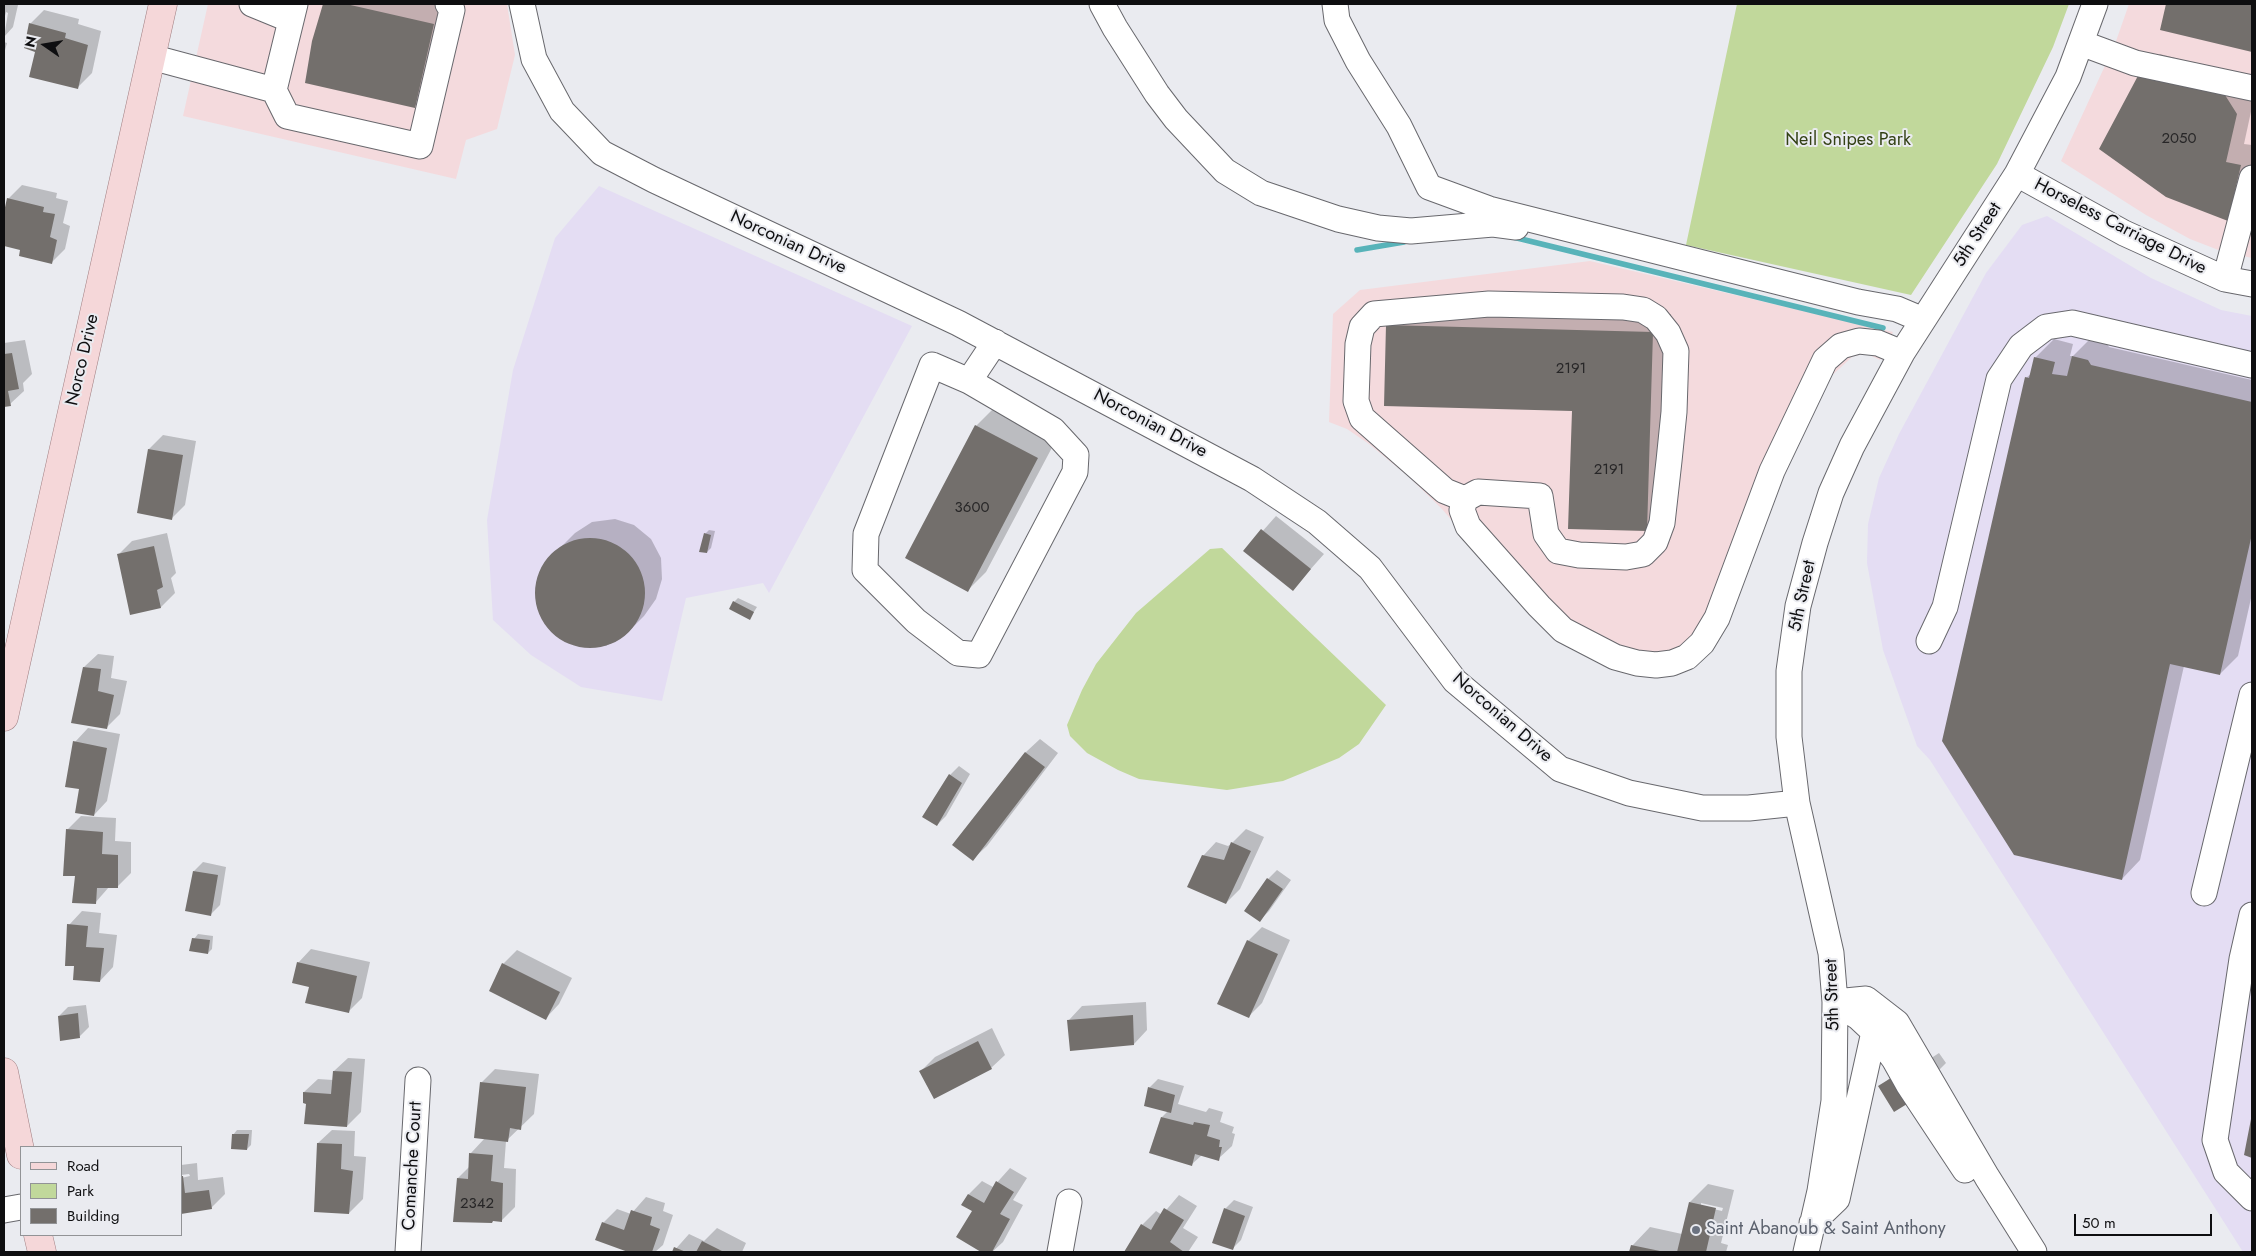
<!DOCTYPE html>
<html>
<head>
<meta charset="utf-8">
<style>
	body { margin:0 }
	#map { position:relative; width:2256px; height:1256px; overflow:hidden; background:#eaebf0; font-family:Jost,sans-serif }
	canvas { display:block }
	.frame { position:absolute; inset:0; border:5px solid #0e0e10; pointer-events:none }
	.legend { position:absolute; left:20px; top:1146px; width:162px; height:90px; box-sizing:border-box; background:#eaebf0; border:1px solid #929396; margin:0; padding:6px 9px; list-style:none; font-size:15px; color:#0e0e10 }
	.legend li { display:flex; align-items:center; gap:10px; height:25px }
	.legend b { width:25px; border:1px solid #929396 }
	.north { position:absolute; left:20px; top:20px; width:50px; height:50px; -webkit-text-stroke:4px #eaebf0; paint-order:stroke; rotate:283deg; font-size:14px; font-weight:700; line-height:20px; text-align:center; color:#0e0e10 }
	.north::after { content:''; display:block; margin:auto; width:18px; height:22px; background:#0e0e10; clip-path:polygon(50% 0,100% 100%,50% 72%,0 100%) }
	.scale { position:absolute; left:2074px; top:1214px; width:138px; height:22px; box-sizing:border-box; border:2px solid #0e0e10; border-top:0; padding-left:6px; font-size:15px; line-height:18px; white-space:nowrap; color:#0e0e10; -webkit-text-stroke:4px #eaebf0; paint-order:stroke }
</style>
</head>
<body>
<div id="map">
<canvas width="2256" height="1256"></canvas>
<div class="frame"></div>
<ul class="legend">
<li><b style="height:6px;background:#f5d7d9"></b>Road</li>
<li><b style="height:14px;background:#c1d89b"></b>Park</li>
<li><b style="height:14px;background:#736f6c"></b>Building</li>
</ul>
<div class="north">N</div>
<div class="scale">50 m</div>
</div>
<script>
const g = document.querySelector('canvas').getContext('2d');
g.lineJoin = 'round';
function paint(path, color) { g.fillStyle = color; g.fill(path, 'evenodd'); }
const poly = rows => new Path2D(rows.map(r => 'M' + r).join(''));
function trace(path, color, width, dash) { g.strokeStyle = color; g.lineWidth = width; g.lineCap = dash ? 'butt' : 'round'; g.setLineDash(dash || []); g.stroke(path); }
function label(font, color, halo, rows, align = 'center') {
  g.font = font + ' Jost,sans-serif'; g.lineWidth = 4; g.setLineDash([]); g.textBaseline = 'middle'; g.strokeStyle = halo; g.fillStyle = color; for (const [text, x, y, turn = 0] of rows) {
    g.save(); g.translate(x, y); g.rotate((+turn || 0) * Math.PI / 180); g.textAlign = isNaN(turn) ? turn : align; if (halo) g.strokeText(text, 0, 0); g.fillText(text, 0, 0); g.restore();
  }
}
const commercial = poly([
	[208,4,507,4,515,55,497,129,466,140,456,179,183,116],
	[2129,4,2252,4,2252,258,2221,251,2190,239,2146,215,2061,161,2115,44],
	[1590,261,1893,332,1880,360,1865,353,1852,357,1827,380,1754,544,1714,644,1626,671,1489,564,1442,509,1409,477,1369,444,1347,429,1329,422,1333,314,1360,290]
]);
const industrial = poly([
	[599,186,912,326,769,593,763,583,686,598,662,701,581,687,531,655,493,620,487,520,513,370,555,238],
	[2047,216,2151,278,2221,310,2252,316,2252,1252,2243,1252,1930,760,1917,746,1883,650,1867,563,1868,524,1879,478,1899,434,1986,273,2022,225]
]);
const green = poly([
	[1737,4,2069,4,2053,47,1997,164,1911,295,1686,245],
	[1222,548,1386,705,1359,744,1339,758,1283,781,1227,790,1139,779,1118,770,1087,753,1070,736,1067,725,1082,690,1096,664,1136,613,1210,549]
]);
const shadow = poly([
	[4,4,18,5,13,27,4,37,8,13,6,12,4,20],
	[324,4,441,4,433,88,414,107,313,41],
	[2167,4,2252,4,2252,51,2161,29],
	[44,10,79,19,78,24,101,31,92,73,78,87,37,51,30,24],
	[4,42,7,43,4,54],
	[2160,54,2243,76,2252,91,2252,107,2244,144,2252,145,2252,175,2228,220,2141,73],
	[22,185,57,193,56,198,68,201,63,223,70,226,65,249,51,263,22,249,4,245,4,218,8,199],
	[1406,307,1671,314,1665,511,1647,529,1573,410,1388,325],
	[2091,338,2106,342,2109,347,2252,380,2252,594,2238,656,2220,674,2184,666,2140,860,2122,879,2026,378,2032,373,2035,358,2054,339,2073,344,2070,356,2073,356],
	[25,340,32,374,23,383,24,391,10,404,4,406,4,343],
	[995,407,1056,440,986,572,968,590,907,558,976,426],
	[163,435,196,441,185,505,172,518,139,512,149,449],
	[1276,516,1324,554,1293,589,1245,551],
	[615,519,634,525,651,539,661,558,662,579,656,599,644,616,625,635,606,646,583,647,561,639,547,625,538,608,537,589,542,570,556,552,575,533,592,522],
	[709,530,715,531,711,548,707,552,705,534],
	[167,533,176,573,171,578,175,593,161,607,131,613,118,555,132,541],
	[738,598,757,607,750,618,734,602],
	[98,654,114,656,111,678,127,681,120,714,106,728,84,667],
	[88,728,120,734,107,801,94,815,81,788,75,742],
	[1040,739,1058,753,987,846,973,859,954,845,1026,752],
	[959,766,970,774,946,816,937,825,950,775],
	[81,816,116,818,115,841,131,842,131,873,117,887,109,887,95,903,76,875,67,830],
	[1246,829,1264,837,1240,889,1226,903,1203,856,1216,842,1228,846,1231,844],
	[203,862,226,867,220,905,211,914,194,871],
	[1277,870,1291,880,1269,911,1260,920,1268,879],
	[82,911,101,913,99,933,117,935,113,967,100,981,69,925],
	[1262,927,1290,940,1262,1003,1248,1017,1219,1003,1248,941],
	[198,934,213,936,212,949,208,953,194,939],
	[311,949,370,962,362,998,348,1012,310,986,298,963],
	[517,950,572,978,559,1004,546,1018,503,964],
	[1146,1002,1147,1030,1134,1044,1069,1020,1082,1006],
	[86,1005,89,1027,80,1036,59,1016,68,1007],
	[992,1028,1005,1055,991,1068,921,1071,935,1057],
	[1939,1053,1946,1063,1937,1072,1879,1087,1900,1070,1904,1076],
	[348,1058,365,1059,361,1112,347,1126,307,1103,304,1092,318,1079,333,1080,334,1071],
	[495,1069,539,1074,534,1114,506,1141,504,1168,516,1169,515,1207,502,1220,458,1178,470,1166,471,1153,485,1138,481,1083],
	[1158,1079,1184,1086,1178,1104,1206,1112,1209,1108,1223,1112,1220,1122,1234,1127,1232,1133,1235,1134,1232,1146,1218,1159,1202,1155,1192,1164,1162,1117,1168,1111,1149,1088],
	[237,1130,252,1130,251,1145,247,1149,233,1135],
	[332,1130,355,1131,354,1156,366,1157,363,1199,349,1213,318,1143],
	[197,1163,198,1180,223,1177,225,1194,211,1208,181,1213,181,1178,190,1176,189,1174,181,1175,181,1165],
	[1010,1168,1027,1178,1013,1200,1023,1205,1003,1242,992,1252,983,1252,958,1237,974,1211,969,1194,982,1181,993,1187],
	[1708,1184,1734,1190,1721,1243,1728,1245,1726,1252,1630,1252,1632,1246,1650,1227,1682,1234,1690,1202],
	[1701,1203,1723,1208,1722,1211,1701,1206],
	[1179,1195,1197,1206,1183,1228,1198,1237,1188,1252,1126,1252,1142,1225,1156,1211,1162,1215],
	[646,1197,665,1203,663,1211,673,1215,663,1245,655,1252,632,1252,597,1240,603,1223,617,1209,631,1214],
	[1234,1200,1253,1207,1241,1240,1232,1249,1225,1209],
	[717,1228,746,1243,742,1252,673,1252,689,1234,704,1241]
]);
const stream = poly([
	[1513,237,1883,328],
	[1357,250,1404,242]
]);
const building = poly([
	[323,4,346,4,434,24,415,108,305,83,312,41],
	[2166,4,2252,4,2252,52,2160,30],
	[29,23,66,33,65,38,88,45,78,89,29,77,35,52,24,48],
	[2140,72,2225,95,2237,114,2226,162,2241,165,2228,221,2166,197,2099,149],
	[7,198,44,207,43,212,55,214,50,237,57,240,52,264,19,256,20,250,4,246,4,212],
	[1386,325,1653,332,1647,531,1568,529,1572,411,1384,406],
	[12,353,19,389,8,391,11,406,4,407,4,354],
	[2072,356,2088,360,2091,365,2252,402,2252,534,2220,675,2170,664,2122,880,2014,855,1942,741,2025,377,2029,378,2034,357,2055,362,2052,374,2067,376],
	[975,425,1038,458,968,592,905,558],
	[148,449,183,455,172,520,137,513],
	[1261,529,1311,569,1293,591,1243,551],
	[704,533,711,535,707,553,699,552],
	'535 593a55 55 0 1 1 110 0a55 55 0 1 1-110 0Z',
	[154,546,163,587,157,590,161,608,130,615,117,554],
	[733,601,754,612,750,620,729,609],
	[83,667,101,669,98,691,114,695,107,729,71,723],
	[73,741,107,748,94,816,75,813,79,789,65,787],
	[1025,752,1045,767,973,861,952,845],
	[949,774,962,783,937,826,922,817],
	[66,829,103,832,102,854,118,855,118,888,97,888,96,904,72,903,75,876,63,876],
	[1231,842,1251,851,1226,904,1187,887,1202,855,1224,860],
	[193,871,218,875,211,916,185,911],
	[1267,878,1283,889,1260,922,1244,911],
	[67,924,88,926,86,947,104,948,100,982,73,980,74,966,65,966],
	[192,938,210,940,208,954,189,951],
	[1247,940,1278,954,1249,1018,1217,1004],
	[297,962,357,976,349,1013,305,1003,309,987,292,983],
	[502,963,560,992,546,1020,489,991],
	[78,1013,80,1038,60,1041,58,1016],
	[1133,1015,1134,1045,1070,1051,1067,1020],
	[978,1041,992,1069,934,1099,919,1071],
	[333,1071,352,1072,347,1127,304,1124,306,1104,303,1103,303,1092,331,1094],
	[1891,1078,1907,1104,1894,1112,1878,1086],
	[480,1082,526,1087,521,1130,510,1128,508,1142,474,1138],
	[1148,1087,1175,1095,1171,1113,1144,1106],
	[1161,1117,1193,1125,1194,1122,1210,1125,1207,1136,1220,1140,1219,1147,1222,1147,1219,1161,1195,1154,1192,1166,1149,1153],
	[2251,1119,2252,1119,2252,1158,2244,1155],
	[232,1134,249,1134,247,1150,231,1149],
	[317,1143,342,1144,341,1169,353,1171,349,1214,314,1212],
	[469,1153,493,1155,491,1181,503,1183,502,1222,493,1221,492,1223,453,1222,457,1178,468,1179],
	[181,1176,183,1176,185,1193,209,1190,212,1209,181,1214],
	[996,1181,1014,1192,1000,1214,1010,1219,992,1252,981,1252,956,1237,972,1211,961,1205,968,1194,984,1203],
	[1689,1202,1716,1208,1706,1252,1677,1252],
	[1164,1208,1184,1220,1170,1242,1184,1252,1124,1252,1141,1224,1151,1230],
	[1224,1208,1245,1216,1233,1250,1212,1243],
	[631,1210,652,1217,650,1225,660,1229,652,1252,628,1252,595,1240,602,1222,624,1230],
	[702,1241,724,1252,696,1252],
	[1631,1245,1660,1251,1660,1252,1629,1252],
	[674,1247,686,1252,672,1252]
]);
const minor = poly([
	[252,4,291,20],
	[295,4,274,90,287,116,420,146,452,10,448,4],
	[522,4,534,59,562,111,602,153,654,180,958,323,1252,479,1317,522,1370,568,1455,681,1560,769,1629,793,1702,808,1749,808,1797,803],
	[1102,4,1115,28,1157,94,1176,119,1225,171,1261,193,1338,219,1378,228,1411,231,1493,224,1516,227],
	[1335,4,1337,20,1358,61,1399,126,1429,187,1489,209,1858,302,1897,309,1923,320],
	[2081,43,2135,63,2252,88],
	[151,57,274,90],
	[2017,174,2124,233,2225,279,2252,284],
	[2225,279,2252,178],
	[1489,304,1623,307,1643,310,1656,318,1668,333,1676,351,1674,412,1669,461,1662,523,1655,542,1643,554,1626,557,1579,555,1558,551,1546,534,1540,496,1478,492,1465,499,1445,491,1362,418,1356,401,1358,344,1362,327,1374,314,1489,304],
	[969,381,1053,430,1076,455,1075,472,979,655,958,653,916,621,865,570,866,534,932,365,969,381,995,342],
	[1465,499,1462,510,1468,526,1539,606,1563,630,1615,657,1637,663,1656,665,1672,663,1687,657,1702,643,1717,618,1772,471,1825,360,1841,346,1859,341,1878,343,1902,353],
	[1929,641,1945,607,1999,379,2021,346,2046,327,2072,323,2252,365],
	[2204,893,2252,695],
	[2252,915,2242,959,2215,1140,2226,1172,2252,1198],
	[1835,1002,1866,999,1897,1023,1987,1177,2034,1252],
	[1835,1002,1858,1017,1874,1032,1894,1059,1908,1084,1965,1170],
	[4,1210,21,1207],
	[1812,1223,1837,1199,1874,1032],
	[408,1252,418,1080],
	[1060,1252,1069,1202],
	[1806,1252,1820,1191,1834,1101,1835,1002,1831,953,1797,803,1789,737,1789,671,1798,606,1815,543,1831,493,1852,446,1902,353,2017,174,2068,77,2095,4]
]);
const major = poly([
	[4,717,163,4],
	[4,1072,21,1155],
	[38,1235,42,1252]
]);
const markers = [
	[1696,1230,5,"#6b7280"]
];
const numberNames = [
	["2050",2179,139],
	["2191",1571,369],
	["2191",1609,470],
	["3600",972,508],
	["2342",477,1204]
];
const parkNames = [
	["Neil Snipes Park",1848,141]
];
const streetNames = [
	["Horseless Carriage Drive",2120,227,27],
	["5th Street",1978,235,-57],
	["Norconian Drive",788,243,25],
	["Norco Drive",83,360,-77],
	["Norconian Drive",1150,424,28],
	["5th Street",1803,596,-78],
	["Norconian Drive",1502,718,41],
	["5th Street",1833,995,-92],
	["Comanche Court",413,1166,-87]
];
const worshipNames = [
	["Saint Abanoub & Saint Anthony",1706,1230]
];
paint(commercial, '#f4dadd');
paint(industrial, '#e4ddf3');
paint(green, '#c1d89b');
paint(shadow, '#0003');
trace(stream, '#58b3b9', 5.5);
paint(building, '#736f6c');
trace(minor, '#68686d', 27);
trace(major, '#a07f82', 29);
trace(minor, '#fff', 25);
trace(major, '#f5d7d9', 28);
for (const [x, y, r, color] of markers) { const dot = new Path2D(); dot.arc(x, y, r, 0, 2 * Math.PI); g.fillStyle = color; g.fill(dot); trace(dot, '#eaebf0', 2); }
label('15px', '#272627', null, numberNames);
label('18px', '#334114', '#eaebf0', parkNames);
label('18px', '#0e0e10', '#eaebf0', streetNames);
label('18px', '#5b616d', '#eaebf0', worshipNames, 'left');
</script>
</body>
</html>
